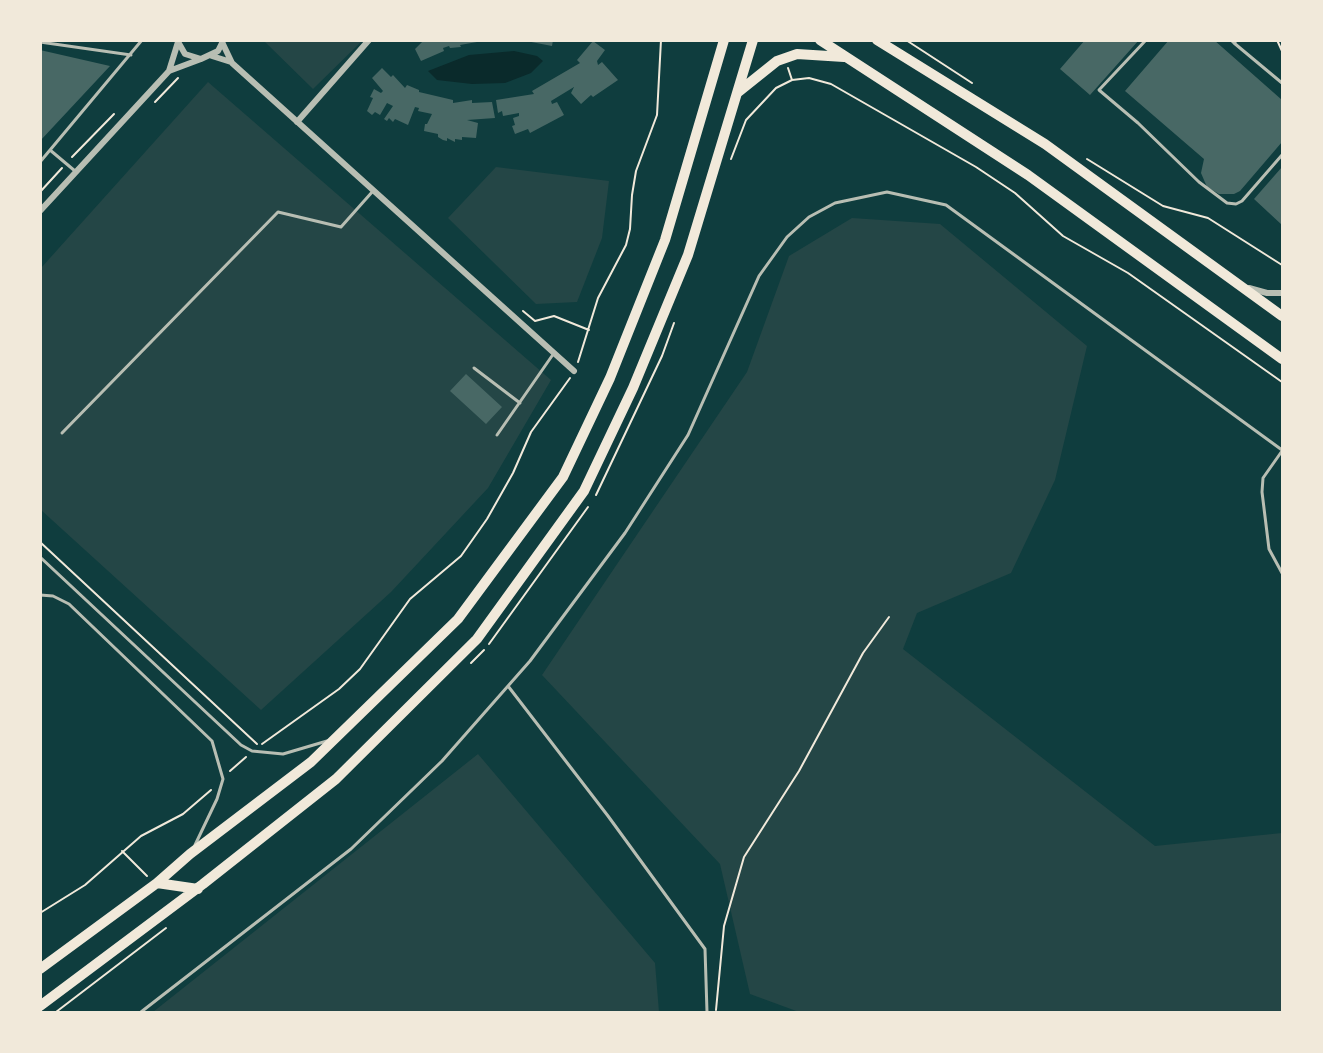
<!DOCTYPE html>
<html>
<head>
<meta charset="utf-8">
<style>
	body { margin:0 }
	#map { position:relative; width:1323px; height:1053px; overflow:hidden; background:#0f3d3e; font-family:Manrope,sans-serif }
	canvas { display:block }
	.frame { position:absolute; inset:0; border:42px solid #f1e9da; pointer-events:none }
</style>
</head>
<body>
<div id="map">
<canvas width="1323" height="1053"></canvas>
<div class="frame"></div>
</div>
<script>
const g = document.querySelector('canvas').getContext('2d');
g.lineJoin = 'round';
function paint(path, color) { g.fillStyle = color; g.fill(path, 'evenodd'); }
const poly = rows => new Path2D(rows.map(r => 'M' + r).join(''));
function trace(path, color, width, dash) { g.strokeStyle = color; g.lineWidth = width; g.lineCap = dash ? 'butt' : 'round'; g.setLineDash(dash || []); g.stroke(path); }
const green = poly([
	[264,41,362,41,313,89],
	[208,82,551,380,488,488,391,592,261,710,41,510,41,268],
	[496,167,609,181,602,238,577,302,536,304,448,218],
	[852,218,940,224,1087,346,1055,480,1011,573,917,613,903,649,1155,846,1282,833,1282,1012,799,1012,750,994,720,864,542,675,747,372,789,256],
	[478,754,655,963,659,1012,153,1012]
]);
const water = poly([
	[514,51,537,56,543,61,531,73,505,83,472,84,437,80,428,71,469,55]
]);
const building = poly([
	[424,40,477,40,477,42,460,45,461,47,450,48,449,46,443,48,444,51,421,61,415,49],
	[521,40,553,40,552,46],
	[1085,40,1139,40,1090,95,1060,69],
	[1169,40,1214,40,1282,100,1282,142,1240,191,1234,194,1219,194,1207,187,1201,173,1204,159,1125,91],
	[593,41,605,50,597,61,598,65,602,62,618,80,593,97,591,95,581,104,571,93,574,87,551,101,552,104,557,102,564,115,530,133,528,129,515,134,512,126,515,125,513,118,519,116,519,113,503,116,502,111,498,113,496,100,534,94,532,91,580,63,577,60],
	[40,50,110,66,40,141],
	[382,68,391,77,393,75,405,88,407,85,419,90,419,92,453,100,453,103,472,100,472,103,492,102,495,118,467,120,478,123,476,138,462,137,462,140,455,139,455,142,447,138,447,141,443,140,438,137,438,134,424,131,425,124,427,124,432,114,418,111,419,108,415,107,408,125,395,119,393,122,389,118,387,121,384,119,393,106,387,103,380,115,375,112,372,115,367,111,373,98,370,97,374,89,381,93,383,91,372,78],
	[1282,167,1282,225,1254,199],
	[466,374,502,407,486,424,450,391]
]);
const path = poly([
	[906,40,972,83],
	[1277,40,1282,51],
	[788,68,792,80,809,78,831,84,976,167,1015,193,1063,236,1128,273,1282,382],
	[155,102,178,78],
	[72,157,114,114],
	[731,159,746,120,776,88,792,80],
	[1087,159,1163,206,1208,218,1282,265],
	[40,192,62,168],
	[523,311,535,321,554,316,589,330],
	[578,362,598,298,626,245,630,229,632,195,636,171,657,115,661,40],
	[596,495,662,356,674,323],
	[40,542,257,744],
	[489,644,588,507],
	[471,663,484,650],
	[262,744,339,689,360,669,410,599,461,556,487,519,513,473,531,432,570,378],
	[230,771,246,757],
	[122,851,147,876],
	[40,913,85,885,141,836,183,814,211,790],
	[716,1010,724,926,744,857,799,771,863,653,889,617],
	[56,1012,166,928]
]);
const service = poly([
	[1146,40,1099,90,1138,123,1199,182,1227,203,1236,204,1242,201,1282,155],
	[1231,40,1234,43,1237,40],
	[40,42,131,55],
	[1234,43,1282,83],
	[50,150,75,171],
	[40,162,142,40],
	[474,368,520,403],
	[62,433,278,212,341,227,373,191],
	[497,435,554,353],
	[1282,451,1263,478,1262,492,1269,549,1282,573],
	[40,557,241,745,252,751,283,754,327,741],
	[40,595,53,596,69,604,212,741,223,779,217,799,195,845],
	[508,686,608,816,705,949,707,1012],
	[141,1012,351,849,442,761,530,661,625,533,688,435,759,276,787,237,809,217,835,203,887,192,946,205,1282,450]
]);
const minor = poly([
	[177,40,185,54,201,59,218,51,223,41],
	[222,42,232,63,574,371],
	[212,56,231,62],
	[169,71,178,42],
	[297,122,369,40],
	[40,211,169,71,201,59],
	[1249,288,1267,293,1282,293]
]);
const primary = poly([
	[820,40,1028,175,1282,359],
	[877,40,1045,144,1282,316],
	[737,93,777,61,797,54,844,57],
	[157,883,198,889],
	[40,969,157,883,190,854,311,762,458,619,563,477,610,378,665,240,724,40],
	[40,1006,203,884,336,779,477,639,584,491,633,388,688,255,753,40]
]);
paint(green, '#244646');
paint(water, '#0a2a2b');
paint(building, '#486865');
trace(path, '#f1e9da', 2);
trace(service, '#b8beb3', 3);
trace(minor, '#b8beb3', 6);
trace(primary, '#f1e9da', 10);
</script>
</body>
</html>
